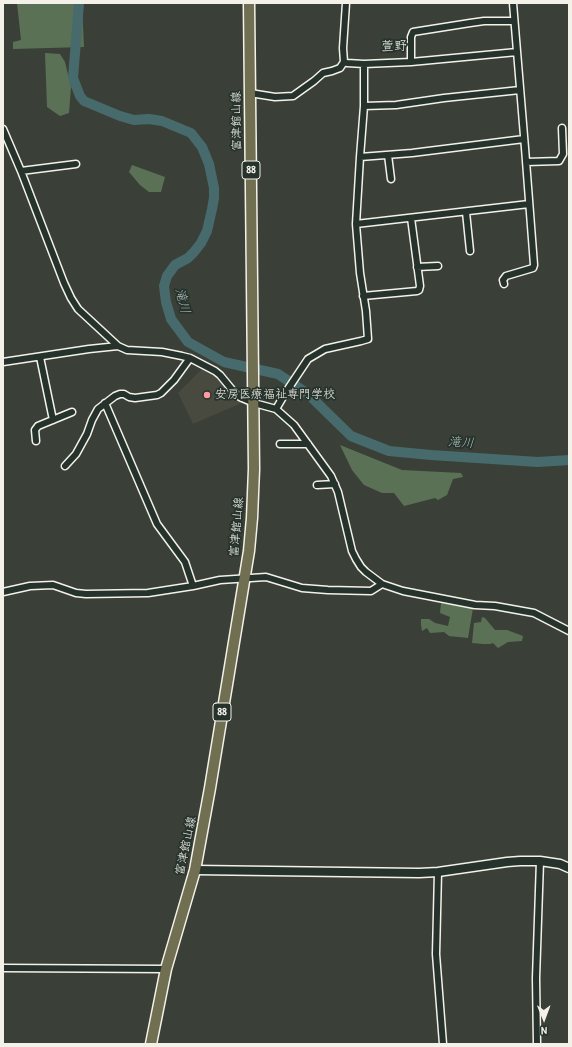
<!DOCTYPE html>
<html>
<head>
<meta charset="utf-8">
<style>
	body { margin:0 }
	#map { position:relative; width:572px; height:1047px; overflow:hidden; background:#3a4038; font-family:"Patrick Hand",sans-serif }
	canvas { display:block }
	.frame { position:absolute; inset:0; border:4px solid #f4f1e8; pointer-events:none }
	.north { position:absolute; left:524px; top:999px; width:40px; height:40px; -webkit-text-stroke:3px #26332d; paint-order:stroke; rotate:179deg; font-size:11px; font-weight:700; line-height:16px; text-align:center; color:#f4f1e8 }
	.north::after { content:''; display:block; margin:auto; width:14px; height:18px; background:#f4f1e8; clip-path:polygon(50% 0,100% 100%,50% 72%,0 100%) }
</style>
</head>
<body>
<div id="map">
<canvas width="572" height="1047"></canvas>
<div class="frame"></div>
<div class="north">N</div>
</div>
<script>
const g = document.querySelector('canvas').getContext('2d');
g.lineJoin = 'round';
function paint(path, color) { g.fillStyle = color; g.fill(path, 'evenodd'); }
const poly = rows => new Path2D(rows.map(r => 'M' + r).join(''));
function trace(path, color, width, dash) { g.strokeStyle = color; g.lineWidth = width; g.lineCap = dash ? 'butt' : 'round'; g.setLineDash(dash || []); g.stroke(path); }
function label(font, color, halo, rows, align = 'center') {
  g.font = font + ' "Patrick Hand","Klee One",sans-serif'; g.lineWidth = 3.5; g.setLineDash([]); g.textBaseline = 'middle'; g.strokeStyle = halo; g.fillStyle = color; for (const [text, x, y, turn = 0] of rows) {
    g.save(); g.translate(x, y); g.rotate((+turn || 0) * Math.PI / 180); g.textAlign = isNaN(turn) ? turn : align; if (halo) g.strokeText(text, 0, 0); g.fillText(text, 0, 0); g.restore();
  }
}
const built = poly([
	[204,367,218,377,237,398,244,402,193,424,178,393]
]);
const green = poly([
	[17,3,82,3,84,47,13,49,13,42,21,40],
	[45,53,60,54,65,62,71,87,69,113,60,116,47,107],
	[132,165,165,177,161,192,149,192,140,185,129,172],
	[340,445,402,470,461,473,463,477,453,479,447,495,438,500,435,498,404,506,394,493,382,493,364,485,352,470],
	[441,603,473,608,468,638,449,636,444,632,430,633,427,628,422,631,421,625,421,619,429,619,435,623,448,626,450,617,440,613],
	[482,617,485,618,495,630,507,630,523,636,522,641,508,642,498,648,493,643,490,644,483,644,472,643,474,623,481,622]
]);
const river = poly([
	[79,3,73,78,80,96,84,101,120,116,134,120,149,119,162,121,191,133,202,147,209,164,214,188,214,198,212,209,207,231,201,243,194,252,188,258,175,265,167,276,164,286,166,302,171,319,188,342,224,362,278,374,308,394,351,436,389,451,431,455,538,462,569,460]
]);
const minor = poly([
	[346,3,343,48,344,62,347,63,364,64,411,62,517,52],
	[411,62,411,37,413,32,470,23,484,21,514,21],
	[250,93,275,97,293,96,314,81,323,73,332,71,340,68,344,62],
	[364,106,396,105,444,98,520,90],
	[3,129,21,171,64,283,71,298,78,309,118,346,127,350,162,352,182,356,190,358,215,371,220,375,234,392,240,397,254,403,276,409,294,425,331,476,338,492,352,551,356,559,361,567,366,572,382,584,403,591,475,605,495,606,534,613,569,631],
	[388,155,391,179],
	[360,157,412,153,524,139],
	[526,162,559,161,563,154,562,128],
	[21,171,76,164],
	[466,212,470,251],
	[356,224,529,204],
	[417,267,438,266],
	[504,284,503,280,506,276,533,268,534,265,525,148,513,3],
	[363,296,417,291,419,290,420,286,411,218],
	[40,357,53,420],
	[3,362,89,349,118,346],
	[105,403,157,524,185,562,193,586],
	[276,409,286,392,308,359,325,349,361,341,368,339,366,311,360,273,356,224,360,157,364,106,364,64],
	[36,441,35,430,38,426,72,412],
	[280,444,308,444],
	[65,466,76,454,87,434,92,420,98,409,115,396,120,394,124,394,129,397,135,398,157,395,161,393,174,380,190,358],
	[317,485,335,484],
	[3,592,30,586,53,585,76,593,86,594,148,593,193,586,220,580,266,577,302,588,328,590,371,591,382,584],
	[438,872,436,954,443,1044],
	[3,968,166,969],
	[537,1044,536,978,540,861]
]);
const tertiary = poly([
	[195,870,419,873,438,872,507,862,520,861,540,861,560,864,569,868]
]);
const primary = poly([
	[151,1044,166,969,195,870,210,788,249,551,252,518,254,469,249,3]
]);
const markers = [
	[207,395,4,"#ff9aa2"]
];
const shields = [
	[251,170,18],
	[222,712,18]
];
const shieldNames = [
	["88",251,170],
	["88",222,712]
];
const streetNames = [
	["富津館山線",237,121,-91],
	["富津館山線",237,527,-85],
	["富津館山線",186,846,-78]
];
const poiNames = [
	["安房医療福祉専門学校",215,395]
];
const neighbourhoodNames = [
	["萱野",394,47]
];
const waterNames = [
	["滝川",182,301,76],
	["滝川",461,443,4]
];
paint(built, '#48493f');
paint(green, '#5b7155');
trace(river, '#476b6c', 10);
trace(minor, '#f4f1e8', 9);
trace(tertiary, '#f4f1e8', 11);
trace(primary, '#f4f1e8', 13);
trace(minor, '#26332d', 6);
trace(tertiary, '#26332d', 8);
trace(primary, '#706f52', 10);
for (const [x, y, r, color] of markers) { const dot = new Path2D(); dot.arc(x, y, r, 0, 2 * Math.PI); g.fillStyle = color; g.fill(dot); trace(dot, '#26332d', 1.5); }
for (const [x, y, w] of shields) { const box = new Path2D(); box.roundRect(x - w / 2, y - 9, w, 18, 3); g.fillStyle = '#26332d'; g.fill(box); trace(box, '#f4f1e8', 1); }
label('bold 11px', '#f4f1e8', null, shieldNames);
label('12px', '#f4f1e8', '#26332d', streetNames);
label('12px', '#f4f1e8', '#26332d', poiNames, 'left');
label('13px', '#f4f1e8', '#26332d', neighbourhoodNames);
label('italic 13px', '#afbbb6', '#26332d', waterNames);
</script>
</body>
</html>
